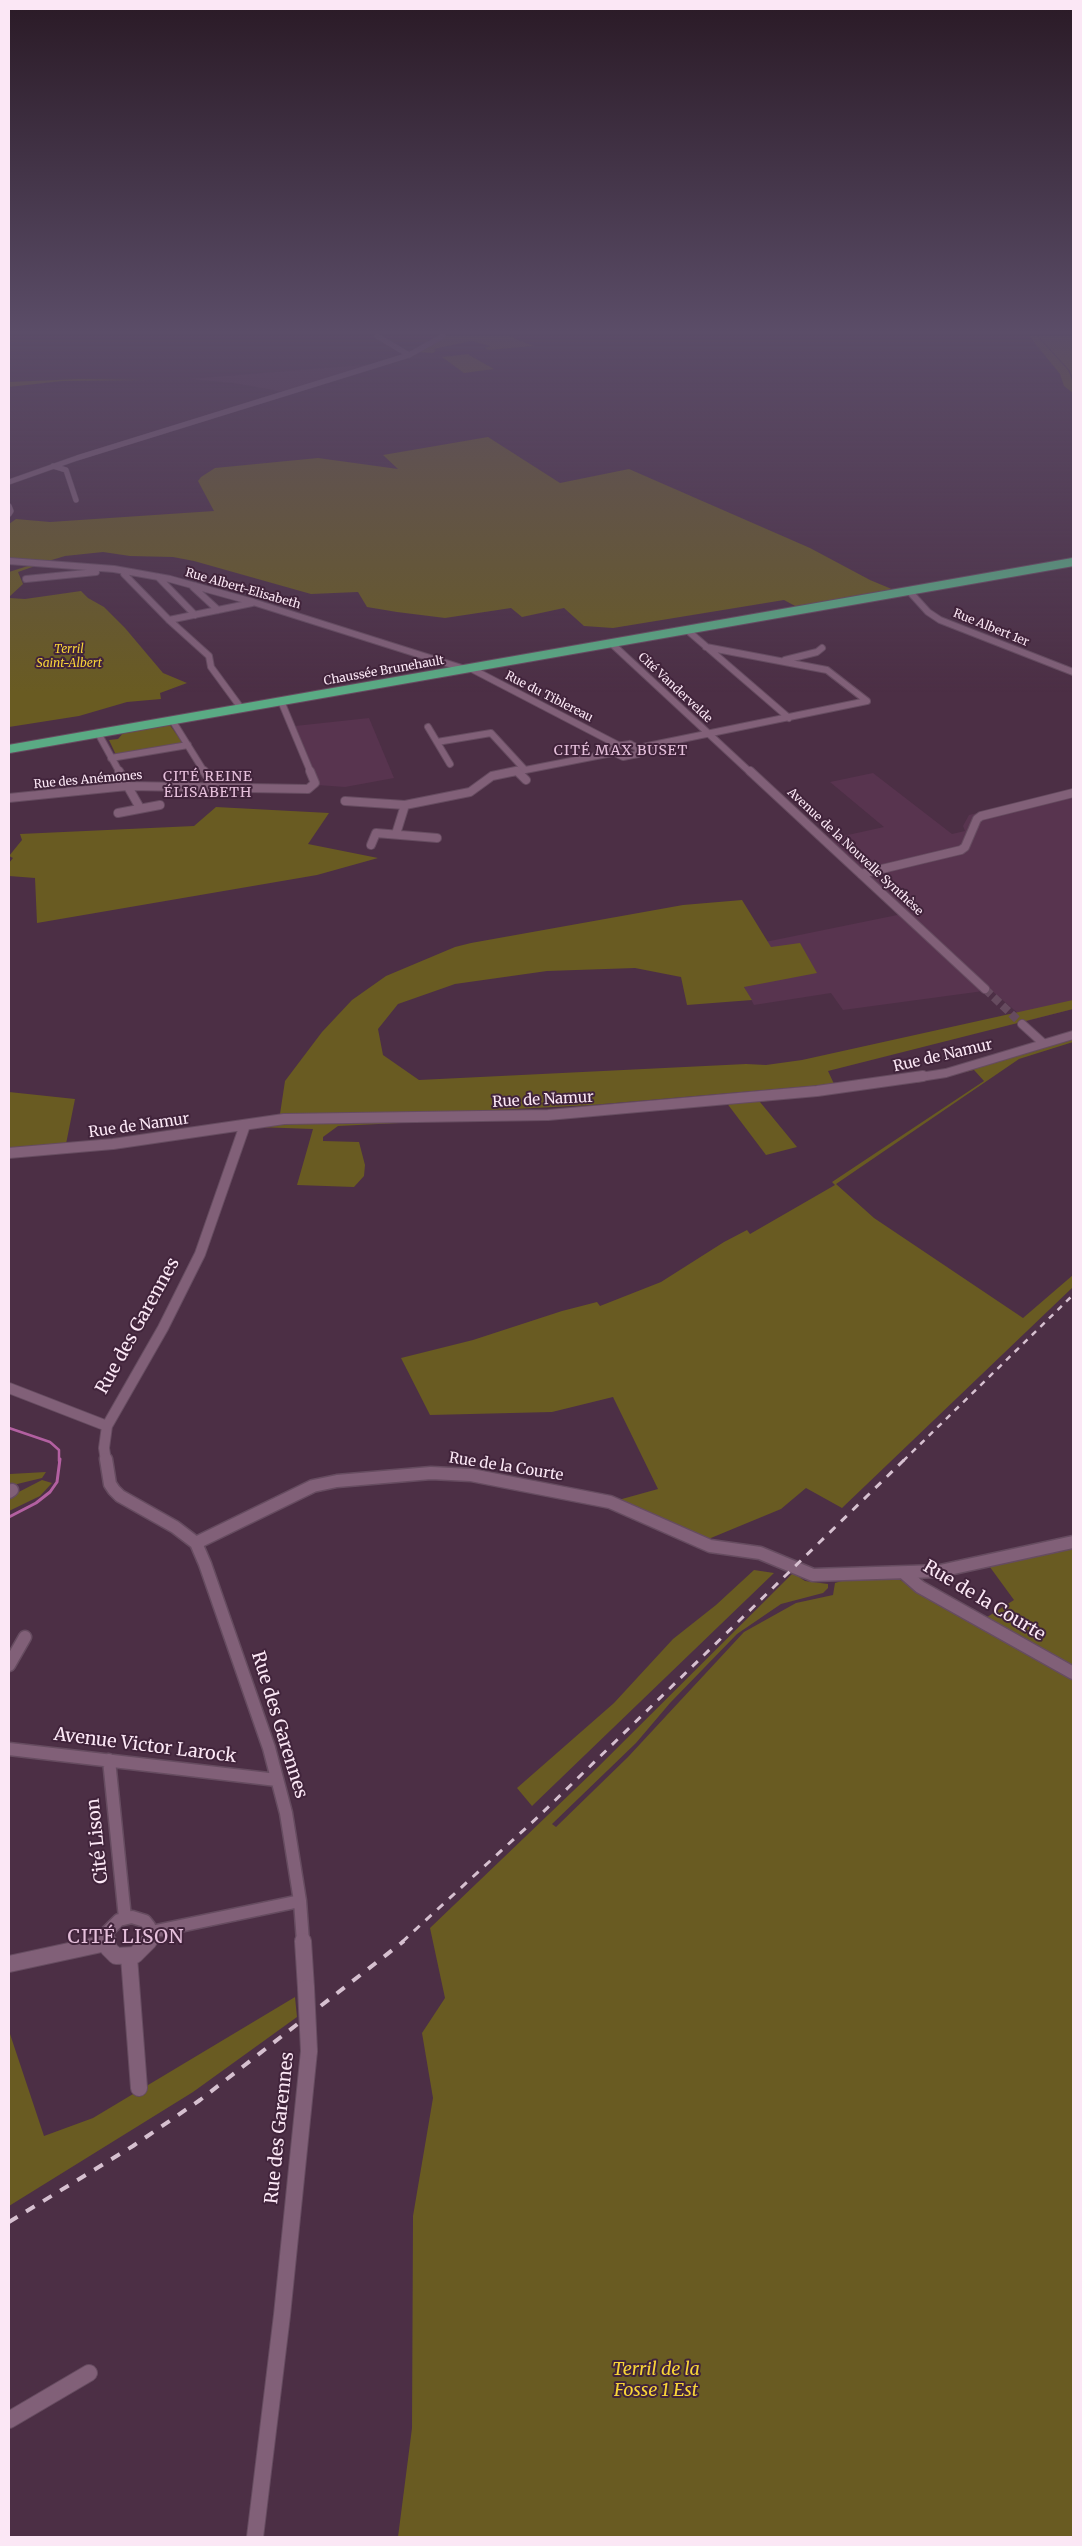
<!DOCTYPE html>
<html>
<head>
<meta charset="utf-8">
<style>
	body { margin:0 }
	#map { position:relative; width:1082px; height:2546px; overflow:hidden; background:#4c2f45; font-family:Merriweather,serif }
	canvas { display:block }
	.frame { position:absolute; inset:0; border:10px solid #fbe7f5; pointer-events:none }
</style>
</head>
<body>
<div id="map">
<canvas width="1082" height="2546"></canvas>
<div class="frame"></div>
</div>
<script>
const g = document.querySelector('canvas').getContext('2d');
g.lineJoin = 'round';
function paint(path, color) { g.fillStyle = color; g.fill(path, 'evenodd'); }
const poly = rows => new Path2D(rows.map(r => 'M' + r).join(''));
function trace(path, color, width, dash) { g.strokeStyle = color; g.lineWidth = width; g.lineCap = dash ? 'butt' : 'round'; g.setLineDash(dash || []); g.stroke(path); }
function label(font, color, halo, rows, align = 'center') {
  g.font = font + ' Merriweather,serif'; g.lineWidth = 4; g.setLineDash([]); g.textBaseline = 'middle'; g.strokeStyle = halo; g.fillStyle = color; for (const [text, x, y, turn = 0] of rows) {
    g.save(); g.translate(x, y); g.rotate((+turn || 0) * Math.PI / 180); g.textAlign = isNaN(turn) ? turn : align; if (halo) g.strokeText(text, 0, 0); g.fillText(text, 0, 0); g.restore();
  }
}
const built = poly([
	[374,364,284,392,234,383,189,379],
	[369,718,394,778,345,787,317,785,295,726],
	[873,773,952,834,965,831,963,826,969,815,1073,791,1073,1009,1027,1021,991,990,843,1010,831,993,754,1005,723,948,770,941,907,913,825,840,884,827,830,782]
]);
const green = poly([
	[445,336,509,336,534,346,489,350,484,348,490,346,471,341,434,349,436,351,433,353,419,352],
	[1029,336,1037,336,1068,370,1073,382,1073,393,1064,386,1060,374],
	[1038,336,1073,336,1073,380,1070,371],
	[469,354,469,355,494,369,464,373,442,357],
	[78,379,146,380,62,381,9,387,9,382],
	[488,437,560,483,629,469,810,548,870,580,894,590,797,607,784,600,613,628,584,626,564,608,522,617,511,608,445,618,397,612,367,607,358,592,311,594,194,561,173,557,130,556,103,552,65,556,45,562,9,558,9,524,16,519,50,522,214,511,198,481,201,477,215,468,318,458,398,469,383,455],
	[34,564,38,565,18,572,23,584,9,597,9,572],
	[81,591,88,598,104,607,125,628,163,673,187,683,160,693,161,699,127,702,79,716,9,727,9,598,25,599],
	[169,724,183,743,116,755,109,740,118,739,124,732],
	[216,807,329,813,308,844,378,858,317,875,37,923,35,878,9,876,9,863,13,858,9,856,22,840,20,834,194,826],
	[742,900,771,947,800,943,817,973,744,987,752,1000,687,1005,681,977,635,968,547,971,455,984,398,1004,378,1029,383,1055,419,1080,746,1064,766,1065,802,1060,1073,1000,1073,1009,828,1071,834,1084,592,1105,457,1112,280,1114,285,1081,322,1032,352,1000,386,976,455,947,471,943,683,905],
	[1073,1037,1073,1042,1019,1059,836,1184,874,1218,1023,1318,1073,1275,1073,1287,842,1508,806,1488,781,1509,706,1540,620,1502,622,1499,658,1489,613,1397,552,1412,430,1415,401,1358,473,1340,562,1311,597,1302,600,1306,661,1282,724,1242,747,1230,750,1234,835,1185,832,1182,984,1081,974,1070,921,1082,760,1102,797,1147,766,1155,726,1102,989,1064],
	[9,1092,75,1099,66,1144,9,1148],
	[400,1119,399,1123,338,1126,323,1137,323,1141,359,1142,365,1165,364,1176,354,1187,297,1185,313,1129,256,1127,263,1124],
	[46,1472,42,1478,9,1486,10,1474],
	[42,1480,52,1483,40,1496,9,1511,9,1497],
	[1073,1544,1073,1669,984,1619,1014,1600,987,1563],
	[754,1570,774,1573,532,1806,517,1788,614,1703,673,1639,716,1605],
	[793,1573,805,1581,828,1584,828,1588,823,1593,781,1604,737,1634,670,1703,636,1743,552,1824,556,1827,628,1757,744,1632,796,1603,833,1595,835,1583,848,1579,895,1577,1073,1677,1073,2537,398,2537,412,2428,413,2216,433,2098,422,2033,445,1998,430,1928,596,1769],
	[295,1997,297,2017,193,2092,9,2206,9,2031,44,2136,93,2118]
]);
const streamFar1 = poly([
	[9,1428,50,1442,59,1450,59,1461]
]);
const stream = poly([
	[9,1517,36,1503,50,1492,57,1482,60,1459]
]);
const minorTunnel = poly([
	[985,989,1022,1024]
]);
const minorFar5 = poly([
	[377,336,409,355],
	[53,466,66,470,76,500],
	[9,482,77,458,409,355,443,336],
	[9,506,11,511,9,514]
]);
const minorFar4 = poly([
	[9,561,114,569,170,579,253,602,465,669],
	[125,571,124,574,169,620,209,656,211,667,241,708],
	[158,577,195,615],
	[26,579,96,572],
	[195,586,193,587,218,610],
	[909,591,928,612,940,620,1073,672],
	[169,620,252,603],
	[687,630,789,718],
	[611,643,751,773],
	[785,660,817,652,822,648],
	[470,668,618,745],
	[281,701,311,773],
	[172,720,205,773],
	[428,727,450,764],
	[98,733,120,773],
	[437,742,491,733,525,770],
	[630,744,638,748,638,754,623,757,611,751,615,746,630,744],
	[638,748,867,701,827,670,706,647],
	[111,758,188,745],
	[517,771,519,773],
	[510,773,612,753]
]);
const minorFar3 = poly([
	[119,771,140,808],
	[204,771,215,788],
	[517,771,526,780],
	[750,771,985,989],
	[9,798,127,786,308,789,315,783,310,771],
	[345,801,405,805,470,792,492,776,516,771],
	[118,813,160,805],
	[396,834,405,805],
	[371,845,376,833,437,838],
	[861,874,961,850,965,847,977,819,981,816,1073,793],
	[1022,1024,1043,1043],
	[914,1078,946,1073,1073,1035]
]);
const minorFar2 = poly([
	[9,1153,113,1144,284,1119,548,1115,817,1091,923,1076],
	[9,1388,107,1426],
	[106,1461,104,1448,107,1426,163,1328,200,1254,245,1125]
]);
const minorFar1 = poly([
	[106,1459,110,1484,114,1490,120,1496,175,1527,196,1543,205,1564,269,1748,286,1813,300,1901,303,1942],
	[9,1492,12,1490],
	[196,1543,313,1486,337,1481,431,1473,471,1475,610,1502,710,1546,760,1553,813,1575,940,1571,1073,1542],
	[904,1573,920,1587,1073,1673],
	[9,1665,25,1637],
	[9,1749,277,1780],
	[109,1760,125,1918],
	[151,1932,300,1901],
	[108,1942,107,1932,119,1920,132,1917,145,1921,149,1926,151,1932,148,1942]
]);
const minor = poly([
	[108,1941,108,1948,116,1956,135,1955,149,1941],
	[303,1941,306,1988],
	[129,1957,139,2088],
	[9,1964,106,1943],
	[9,2420,89,2373],
	[255,2537,282,2315,309,2051]
]);
const major = poly([
	[9,749,1073,562]
]);
const railFar2 = poly([
	[903,1461,1073,1295]
]);
const railFar1 = poly([
	[402,1942,539,1816,905,1459]
]);
const rail = poly([
	[9,2222,133,2146,200,2100,404,1941]
]);
const minorBridge = poly([
	[306,1988,309,2051]
]);
const farStreetnames = [
	["Rue Albert-Elisabeth",243,589,16],
	["Rue Albert 1er",991,628,22],
	["Chaussée Brunehault",384,671,-10],
	["Cité Vandervelde",675,688,43],
	["Rue du Tiblereau",549,697,27],
	["Rue des Anémones",88,780,-5],
	["Avenue de la Nouvelle Synthèse",855,852,43]
];
const farParknames = [
	["Terril",69,650],
	["Saint-Albert",69,664]
];
const farNeighbourhoodnames = [
	["CITÉ MAX BUSET",621,751],
	["CITÉ REINE",208,777],
	["ÉLISABETH",208,793]
];
const streetNames = [
	["Rue de Namur",943,1056,-13],
	["Rue de Namur",543,1100,-3],
	["Rue de Namur",139,1126,-8],
	["Rue de la Courte",506,1467,9]
];
const nearStreetnames = [
	["Rue des Garennes",138,1326,-61],
	["Rue de la Courte",984,1601,31],
	["Rue des Garennes",279,1725,73],
	["Avenue Victor Larock",145,1746,7],
	["Cité Lison",98,1841,-96],
	["Rue des Garennes",280,2128,-84]
];
const nearParknames = [
	["Terril de la",656,2370],
	["Fosse 1 Est",656,2391]
];
const nearNeighbourhoodnames = [
	["CITÉ LISON",126,1938]
];
paint(built, '#58344f');
paint(green, '#695b22');
trace(streamFar1, '#b360a1', 2.5);
trace(stream, '#b360a1', 3);
trace(minorTunnel, '#664b5f', 8, [8, 4]);
trace(minorFar5, '#664c60', 6);
trace(minorFar4, '#664c60', 8);
trace(minorFar3, '#664c60', 10);
trace(minorFar2, '#664c60', 12);
trace(minorFar1, '#664c60', 15);
trace(minor, '#664c60', 18);
trace(major, '#664c60', 10);
trace(minorFar5, '#816078', 5);
trace(minorFar4, '#816078', 6);
trace(minorFar3, '#816078', 8);
trace(minorFar2, '#816078', 10);
trace(minorFar1, '#816078', 12);
trace(minor, '#816078', 16);
trace(major, '#5aab84', 8);
trace(railFar2, '#d6c0d0', 2.5, [6, 6]);
trace(railFar1, '#d6c0d0', 3, [8, 8]);
trace(rail, '#d6c0d0', 4, [10, 10]);
trace(minorBridge, '#664c60', 18, []);
trace(minorBridge, '#816078', 16);
const sky = g.createLinearGradient(0, 0, 0, 693);
sky.addColorStop(0, '#2a1a26');
sky.addColorStop(0.48, '#5b4d68');
sky.addColorStop(1, '#5b4d6800');
g.fillStyle = sky;
g.fillRect(0, 0, 1082, 693);
label('12px', '#fbe7f5', '#41243b', farStreetnames);
label('italic 12px', '#f7d438', '#41243b', farParknames);
g.letterSpacing = '1px';
label('14px', '#e6c0dc', '#41243b', farNeighbourhoodnames);
g.letterSpacing = '0px';
label('15px', '#fbe7f5', '#41243b', streetNames);
label('18px', '#fbe7f5', '#41243b', nearStreetnames);
label('italic 18px', '#f7d438', '#41243b', nearParknames);
g.letterSpacing = '1px';
label('19px', '#e6c0dc', '#41243b', nearNeighbourhoodnames);
g.letterSpacing = '0px';
</script>
</body>
</html>
